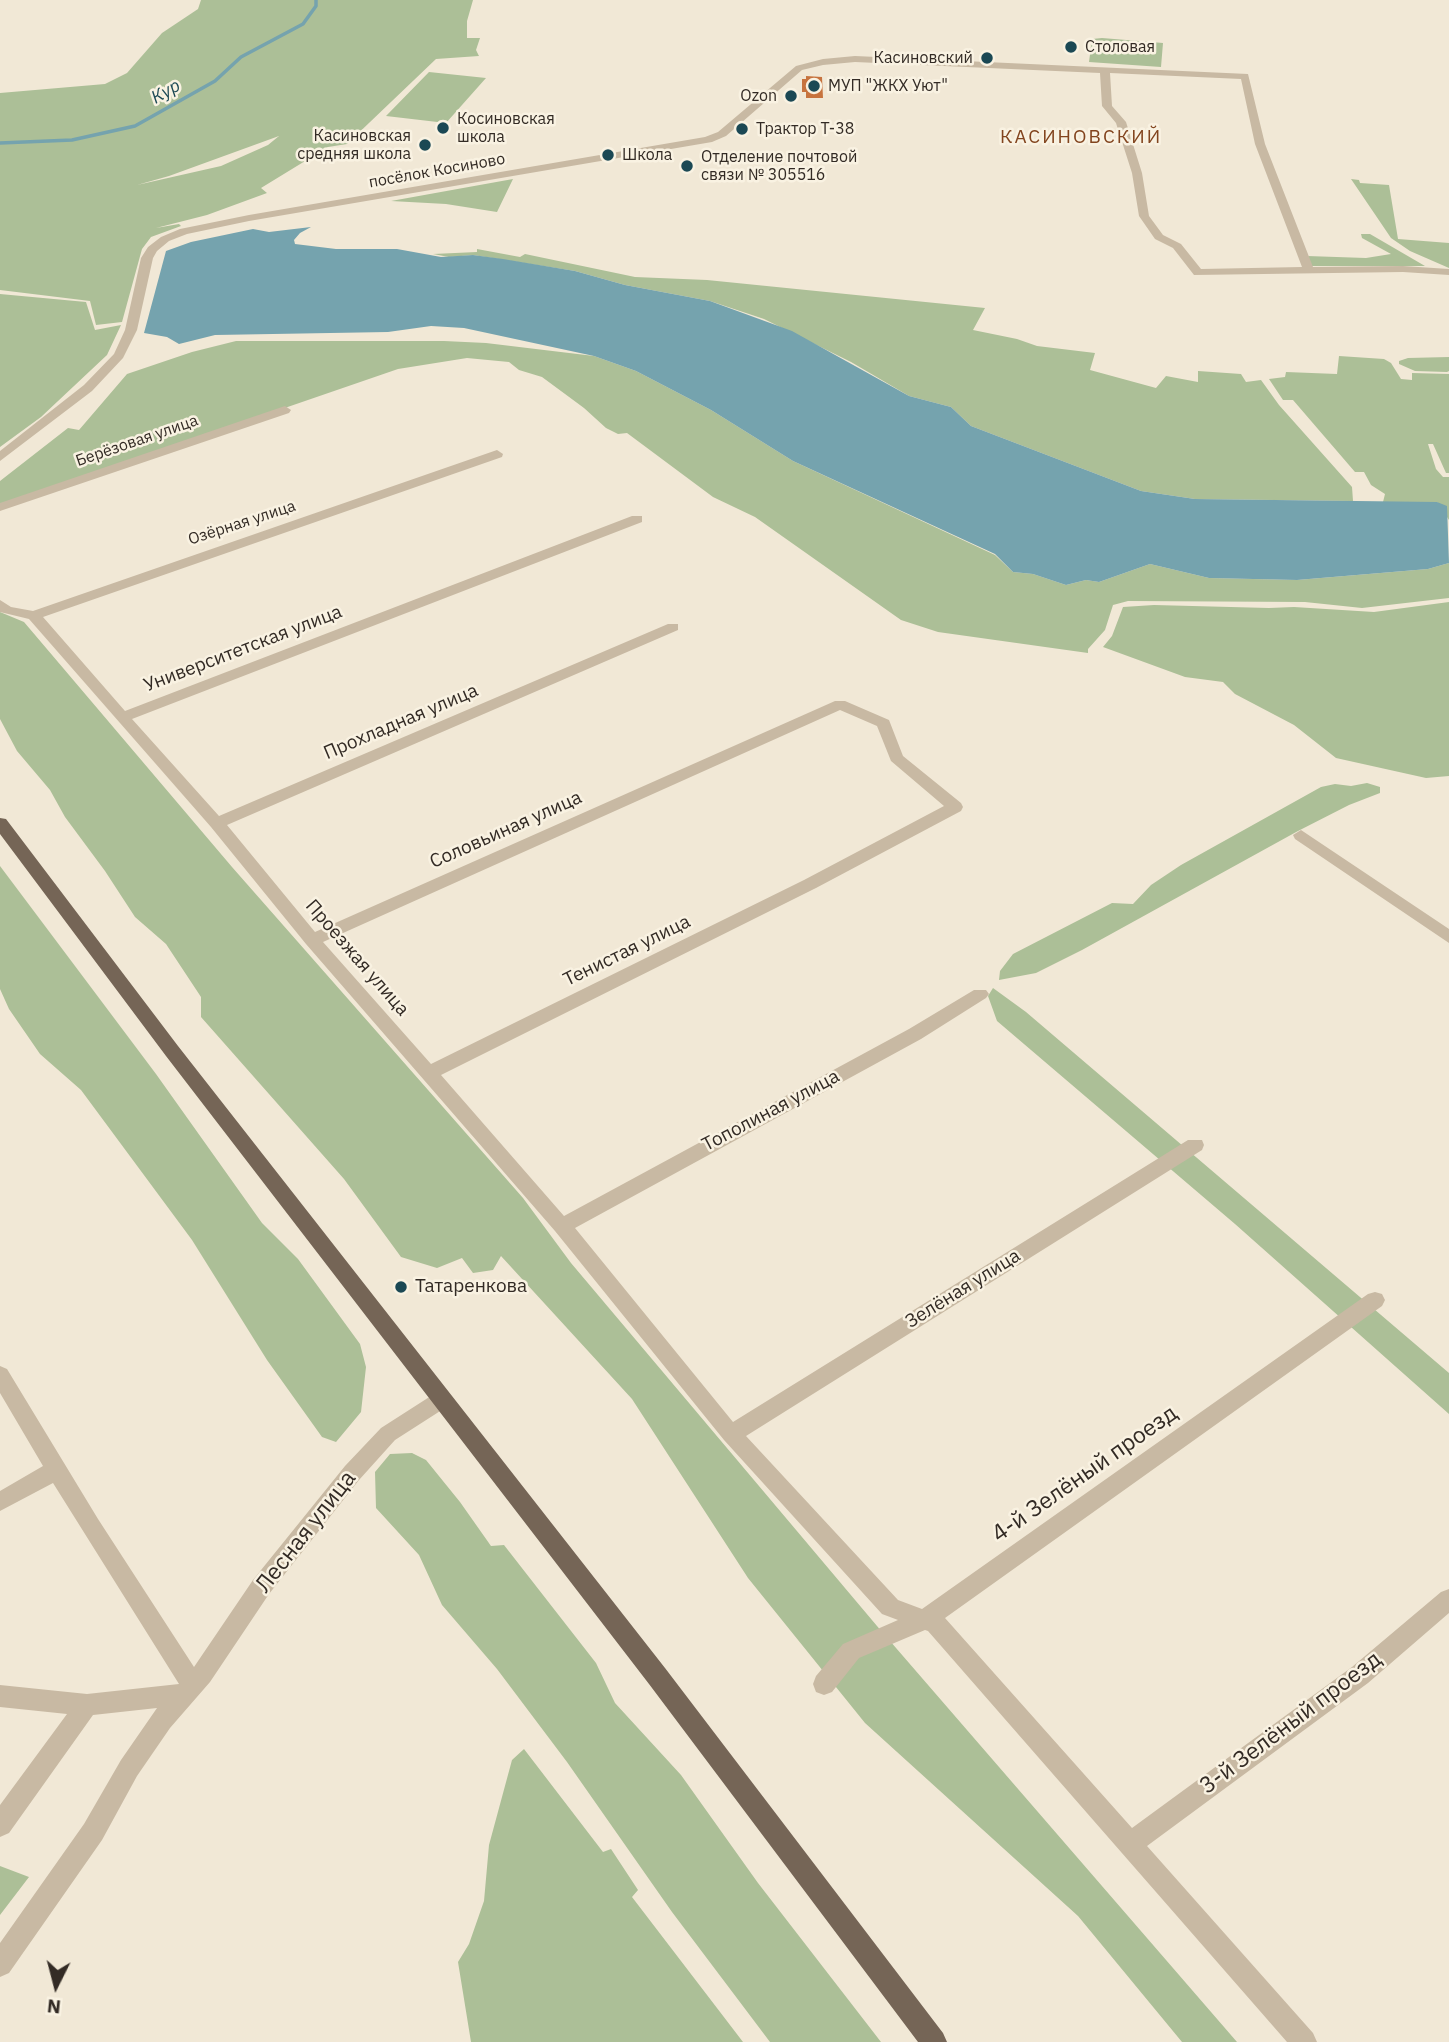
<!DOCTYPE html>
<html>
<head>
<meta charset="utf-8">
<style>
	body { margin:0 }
	#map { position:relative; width:1449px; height:2042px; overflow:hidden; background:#f1e8d6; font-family:"IBM Plex Sans",sans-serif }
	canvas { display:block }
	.north { position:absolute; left:21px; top:1951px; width:70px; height:70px; -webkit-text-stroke:5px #f9f2e2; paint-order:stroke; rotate:186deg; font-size:19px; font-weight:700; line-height:28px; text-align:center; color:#332b25 }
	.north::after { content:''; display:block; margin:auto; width:24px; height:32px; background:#332b25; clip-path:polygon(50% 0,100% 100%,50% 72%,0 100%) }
</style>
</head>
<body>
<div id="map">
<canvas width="1449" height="2042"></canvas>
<div class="north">N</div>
</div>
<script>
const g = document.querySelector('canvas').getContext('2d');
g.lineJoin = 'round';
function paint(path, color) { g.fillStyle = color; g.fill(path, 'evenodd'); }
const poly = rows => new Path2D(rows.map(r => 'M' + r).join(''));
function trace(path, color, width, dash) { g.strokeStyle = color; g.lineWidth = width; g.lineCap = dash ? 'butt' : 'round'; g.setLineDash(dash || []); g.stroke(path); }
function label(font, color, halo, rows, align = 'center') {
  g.font = font + ' "IBM Plex Sans",sans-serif'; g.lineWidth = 5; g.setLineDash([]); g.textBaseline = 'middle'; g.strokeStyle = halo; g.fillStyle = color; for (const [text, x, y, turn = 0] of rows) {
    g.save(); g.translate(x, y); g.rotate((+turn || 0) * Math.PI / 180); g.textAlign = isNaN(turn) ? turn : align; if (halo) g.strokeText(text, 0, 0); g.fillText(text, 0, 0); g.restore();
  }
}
const green = poly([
	[201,0,473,0,467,21,467,38,480,38,476,50,479,56,436,59,347,144,328,147,261,188,267,193,207,215,156,228,179,224,181,226,151,237,142,249,122,322,96,325,90,301,0,290,0,93,105,84,127,73,162,33,198,9],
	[279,136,268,145,221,166,137,185,169,176],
	[1102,38,1163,43,1161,67,1089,62,1092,39],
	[429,72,486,78,446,123,386,116],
	[513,179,497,212,446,204,391,201],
	[1351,179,1359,180,1360,183,1389,185,1398,239,1449,243,1449,268,1410,251,1391,238],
	[1361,234,1370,234,1425,266,1312,266,1307,256,1366,258,1391,254,1362,238],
	[477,249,520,257,525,254,635,277,707,280,985,308,973,330,1017,339,1037,346,1095,353,1090,370,1156,388,1166,376,1198,382,1198,371,1241,374,1246,382,1261,380,1279,405,1352,487,1353,501,1195,499,1141,491,971,426,951,407,909,396,851,362,764,319,710,301,625,285,575,271,473,255,449,257,433,254,477,252],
	[0,294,86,302,95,330,121,325,107,355,41,417,0,447],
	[236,341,444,341,486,343,594,356,636,371,711,410,793,461,995,555,1013,572,1033,574,1066,585,1086,580,1099,582,1150,564,1209,578,1297,580,1428,569,1449,563,1449,598,1362,608,1305,602,1128,601,1113,605,1105,630,1088,649,1088,653,938,632,901,620,755,517,713,497,627,433,618,434,606,428,584,408,542,377,519,370,509,362,467,358,398,369,0,506,0,481,68,428,79,430,127,374,192,352],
	[1339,356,1384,359,1391,363,1401,379,1412,380,1412,373,1449,374,1449,473,1446,473,1433,444,1428,444,1436,469,1443,477,1449,477,1449,520,1437,502,1383,502,1385,494,1371,485,1364,472,1355,472,1293,400,1283,400,1269,379,1285,377,1286,372,1337,374],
	[1449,357,1449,371,1447,372,1415,371,1399,364,1399,361,1408,358],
	[1449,602,1449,776,1426,778,1336,758,1294,725,1235,694,1223,682,1185,677,1103,647,1112,636,1123,607,1154,605,1269,608,1294,607,1374,612],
	[0,612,24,622,232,867,523,1198,571,1263,877,1626,1237,2042,1182,2042,1078,1916,865,1723,748,1578,632,1399,501,1256,493,1270,473,1273,462,1258,437,1268,401,1257,344,1179,201,1017,201,997,166,944,135,917,105,871,65,817,50,790,17,751,0,719],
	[1367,783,1380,787,1380,793,1349,805,1298,831,1082,950,1036,973,999,980,1000,971,1013,954,1112,903,1133,904,1151,885,1181,865,1321,787,1335,784,1351,786],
	[0,866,156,1074,262,1223,298,1259,360,1344,366,1367,361,1412,336,1442,322,1437,267,1360,192,1240,81,1090,40,1054,9,1009,0,989],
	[993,988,1026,1012,1449,1373,1449,1414,1235,1224,997,1021,988,996],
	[412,1453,426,1460,460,1502,491,1546,504,1545,596,1663,615,1703,681,1775,758,1883,881,2042,770,2042,672,1912,567,1762,497,1669,442,1605,419,1555,376,1508,375,1472,390,1454],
	[524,1749,603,1852,611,1849,638,1890,632,1897,743,2042,471,2042,458,1962,469,1944,484,1901,489,1845,512,1760],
	[0,1866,29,1877,0,1915]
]);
const water = poly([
	[311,227,300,233,294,240,295,244,336,249,397,249,441,257,473,255,503,259,575,271,625,285,710,301,792,331,909,396,951,407,971,426,1141,491,1195,499,1437,502,1447,506,1449,563,1428,569,1297,580,1209,578,1150,564,1099,582,1086,580,1066,585,1033,574,1013,572,995,554,793,461,711,410,636,371,594,356,464,328,431,326,388,332,215,335,179,344,167,337,144,333,166,251,191,242,253,229,269,232]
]);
const stream = poly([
	[0,143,72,140,135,126,215,81,241,57,303,24,316,6,316,0]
]);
const building = poly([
	[806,76,822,77,823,98,806,98,806,92,802,92,802,79,806,79]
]);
const minor = poly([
	[855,56,1248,74,1265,144,1313,267,1403,266,1449,269,1449,275,1403,272,1194,275,1173,248,1155,239,1139,216,1132,173,1116,123,1102,106,1100,73,855,62,823,65,802,70,726,136,712,142,249,221,187,234,169,241,157,251,153,258,137,330,123,358,92,391,0,461,0,451,84,385,114,354,125,330,141,258,148,247,161,237,180,229,249,215,705,137,718,132,796,66,823,59,855,56],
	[1110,73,1241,79,1255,144,1302,267,1201,269,1181,244,1163,235,1149,216,1142,173,1126,122,1112,106,1110,73],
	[285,406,291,410,289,413,0,511,0,503,285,406],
	[497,450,503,454,502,457,43,617,125,711,632,516,642,516,642,522,132,719,219,816,668,624,678,624,678,630,227,825,315,932,835,701,845,701,889,720,903,756,961,803,963,807,961,811,816,888,441,1075,564,1216,909,1029,974,990,986,990,989,994,986,998,921,1039,575,1228,733,1422,1188,1140,1202,1140,1204,1145,1202,1150,746,1436,898,1600,922,1609,1368,1294,1375,1292,1382,1294,1385,1300,1382,1306,945,1618,1132,1828,1352,1667,1441,1592,1449,1589,1449,1613,1368,1683,1147,1846,1313,2033,1317,2042,1287,2042,928,1631,925,1630,859,1658,832,1692,824,1695,816,1692,813,1684,816,1676,843,1644,898,1620,882,1614,724,1440,555,1231,306,944,211,827,29,619,0,612,0,600,11,607,33,611,497,450],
	[840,710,877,726,891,761,944,806,804,880,431,1064,323,942,840,710],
	[1301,830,1449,929,1449,943,1295,839,1293,835,1301,830],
	[0,1366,7,1369,98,1519,194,1667,253,1580,345,1466,381,1428,434,1394,441,1391,448,1394,451,1400,448,1406,395,1440,359,1480,269,1594,210,1682,170,1728,137,1776,102,1840,9,1973,0,1977,0,1943,84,1824,121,1760,157,1708,93,1715,9,1833,0,1837,0,1805,67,1714,0,1707,0,1685,87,1694,179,1684,53,1483,0,1511,0,1491,43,1466,0,1393,0,1366]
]);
const major = poly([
	[0,818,6,819,178,1046,665,1668,943,2033,947,2042,918,2042,649,1684,166,1056,0,834,0,818]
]);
const markers = [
	[1071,47,7,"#1b4854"],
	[987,58,7,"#1b4854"],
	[814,86,7,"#1b4854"],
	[791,96,7,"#1b4854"],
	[443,128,7,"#1b4854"],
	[742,129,7,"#1b4854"],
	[425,145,7,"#1b4854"],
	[608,155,7,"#1b4854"],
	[687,166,7,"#1b4854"],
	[401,1287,7,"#1b4854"]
];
const farPoinames = [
	["Столовая",1085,47],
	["Касиновский",973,58,"right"],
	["МУП \"ЖКХ Уют\"",828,86],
	["Ozon",777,96,"right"],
	["Косиновская",457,119],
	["школа",457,137],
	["Трактор Т-38",756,129],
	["Касиновская",411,136,"right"],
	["средняя школа",411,154,"right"],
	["Школа",622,155],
	["Отделение почтовой",701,157],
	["связи № 305516",701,175]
];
const farStreetnames = [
	["посёлок Косиново",437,171,-10],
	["Берёзовая улица",137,441,-19],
	["Озёрная улица",242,523,-18]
];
const farWaternames = [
	["Кур",166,92,-30]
];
const farQuarternames = [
	["КАСИНОВСКИЙ",1081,138]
];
const streetNames = [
	["Университетская улица",243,649,-21],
	["Прохладная улица",401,722,-23],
	["Соловьиная улица",506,830,-24],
	["Тенистая улица",627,951,-26],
	["Проезжая улица",357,958,49],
	["Тополиная улица",771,1111,-28],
	["Зелёная улица",963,1289,-32]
];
const poiNames = [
	["Татаренкова",415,1287]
];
const nearStreetnames = [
	["4-й Зелёный проезд",1085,1474,-35],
	["Лесная улица",306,1532,-52],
	["3-й Зелёный проезд",1291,1723,-37]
];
paint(green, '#acbf97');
paint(water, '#75a3ae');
trace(stream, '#75a3ae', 3.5);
paint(building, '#c7733e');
paint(minor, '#c8b9a3');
paint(major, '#756556');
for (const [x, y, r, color] of markers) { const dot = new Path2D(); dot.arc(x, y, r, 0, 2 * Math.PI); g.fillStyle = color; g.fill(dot); trace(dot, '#f9f2e2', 2.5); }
label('16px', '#332b25', '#f9f2e2', farPoinames, 'left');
label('16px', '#332b25', '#f9f2e2', farStreetnames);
label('italic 18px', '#1b4854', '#f9f2e2', farWaternames);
g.letterSpacing = '2px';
label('19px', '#82441e', '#f9f2e2', farQuarternames);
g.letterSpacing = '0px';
label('19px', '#332b25', '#f9f2e2', streetNames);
label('19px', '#332b25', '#f9f2e2', poiNames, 'left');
label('23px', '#332b25', '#f9f2e2', nearStreetnames);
</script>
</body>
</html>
